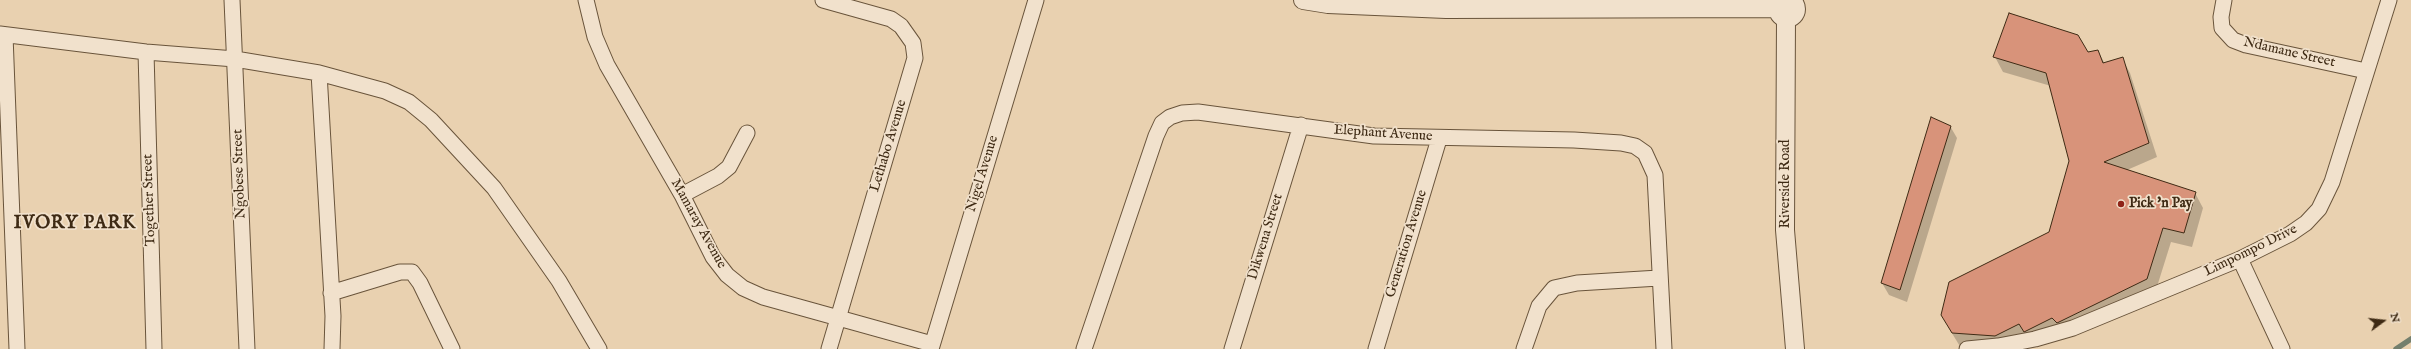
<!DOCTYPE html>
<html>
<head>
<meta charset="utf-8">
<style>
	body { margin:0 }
	#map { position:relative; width:2411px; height:349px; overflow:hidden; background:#e9d1b0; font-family:"IM FELL English",serif }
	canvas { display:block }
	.north { position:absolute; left:2363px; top:301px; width:40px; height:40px; -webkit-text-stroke:3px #f1e1cc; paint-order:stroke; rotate:75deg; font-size:11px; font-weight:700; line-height:16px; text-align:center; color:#3e2a14 }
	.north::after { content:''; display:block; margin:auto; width:14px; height:18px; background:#3e2a14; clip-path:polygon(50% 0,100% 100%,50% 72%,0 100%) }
</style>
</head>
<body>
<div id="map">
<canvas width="2411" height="349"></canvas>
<div class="north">N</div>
</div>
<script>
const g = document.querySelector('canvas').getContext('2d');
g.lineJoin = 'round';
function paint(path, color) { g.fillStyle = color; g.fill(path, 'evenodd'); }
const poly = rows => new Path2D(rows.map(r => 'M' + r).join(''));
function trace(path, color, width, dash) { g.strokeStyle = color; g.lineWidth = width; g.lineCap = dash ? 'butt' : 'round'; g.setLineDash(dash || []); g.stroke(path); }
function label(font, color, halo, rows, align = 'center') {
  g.font = font + ' "IM FELL English",serif'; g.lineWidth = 3.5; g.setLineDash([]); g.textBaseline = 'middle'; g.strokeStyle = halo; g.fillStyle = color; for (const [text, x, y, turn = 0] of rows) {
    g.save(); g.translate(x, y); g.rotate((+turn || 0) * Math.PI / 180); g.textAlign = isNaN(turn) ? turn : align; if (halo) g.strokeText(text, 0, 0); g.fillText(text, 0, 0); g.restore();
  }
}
const shadow = poly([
	[2098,51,2105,64,2122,58,2130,73,2157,157,2127,170,2195,193,2203,208,2192,247,2171,242,2155,293,2066,337,1961,348,1950,330,2049,233,2070,161,2051,86,2003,72,1995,57,2088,54],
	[1950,126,1957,138,1907,302,1889,295,1882,283]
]);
const stream = poly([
	[2396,349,2411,339]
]);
const building = poly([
	[2009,13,2078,35,2088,52,2098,50,2103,63,2123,57,2149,143,2104,162,2196,192,2184,233,2163,228,2147,279,2057,323,2052,318,2024,332,2019,324,1995,336,1952,333,1941,315,1949,282,2049,232,2069,161,2046,73,1993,57,2009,13],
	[1931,117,1951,126,1900,290,1881,283,1931,117]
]);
const minor = poly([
	[232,0,247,349],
	[586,0,595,37,607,65,682,195,713,257,727,275,743,288,763,297,932,344],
	[823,0,891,19,901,26,913,43,915,58,829,349],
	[2224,0,2221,17,2222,28,2233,40,2246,45,2366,71],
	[0,34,146,52,235,59,319,73,385,91,409,102,431,120,494,188,559,281,599,349],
	[5,35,17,349],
	[146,52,154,349],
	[319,73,333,316,332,349],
	[682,195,718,176,729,167,747,133],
	[2240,259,2282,349],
	[331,293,400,272,412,272,420,283,452,349],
	[931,349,1036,0],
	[1084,349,1156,136,1162,123,1170,117,1182,113,1198,112,1374,136,1574,140,1621,143,1635,146,1645,153,1655,175,1664,349],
	[1232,349,1301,125],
	[1376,349,1439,139],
	[1524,349,1539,306,1554,288,1577,283,1659,278],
	[1967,349,1998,346,2035,339,2073,328,2240,259,2290,234,2306,223,2319,209,2332,182,2389,0]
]);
const tertiary = poly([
	[1303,0,1328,4,1446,9,1779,8],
	'1778 9a9 9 0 1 1 18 0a9 9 0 1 1-18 0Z',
	[1786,18,1785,230,1795,349]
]);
const markers = [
	[2121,204,4,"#8f2418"]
];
const streetNames = [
	["Ndamane Street",2289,53,13],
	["Elephant Avenue",1383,134,4],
	["Lethabo Avenue",889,146,-73],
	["Ngobese Street",240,174,-92],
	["Nigel Avenue",983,174,-73],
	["Riverside Road",1786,184,-90],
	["Together Street",150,200,-92],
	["Mamaray Avenue",698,224,61],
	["Dikwena Street",1266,237,-73],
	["Generation Avenue",1407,244,-73],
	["Limpompo Drive",2251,251,-26]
];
const poiNames = [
	["Pick 'n Pay",2129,204]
];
const districtNames = [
	["IVORY PARK",75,224]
];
paint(shadow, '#0003');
trace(stream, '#747f6d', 5.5);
paint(building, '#d8937a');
trace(building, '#3e2a14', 1);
trace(minor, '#69543b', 17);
trace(tertiary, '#69543b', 20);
trace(minor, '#f1e1cc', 15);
trace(tertiary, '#f1e1cc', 18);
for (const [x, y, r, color] of markers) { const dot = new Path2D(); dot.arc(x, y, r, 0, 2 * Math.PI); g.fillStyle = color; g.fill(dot); trace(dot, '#f1e1cc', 1.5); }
label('14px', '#3e2a14', '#f1e1cc', streetNames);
label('bold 14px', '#3e2a14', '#f1e1cc', poiNames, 'left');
g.letterSpacing = '1px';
label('bold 18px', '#3e2a14', '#f1e1cc', districtNames);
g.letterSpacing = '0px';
</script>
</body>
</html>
